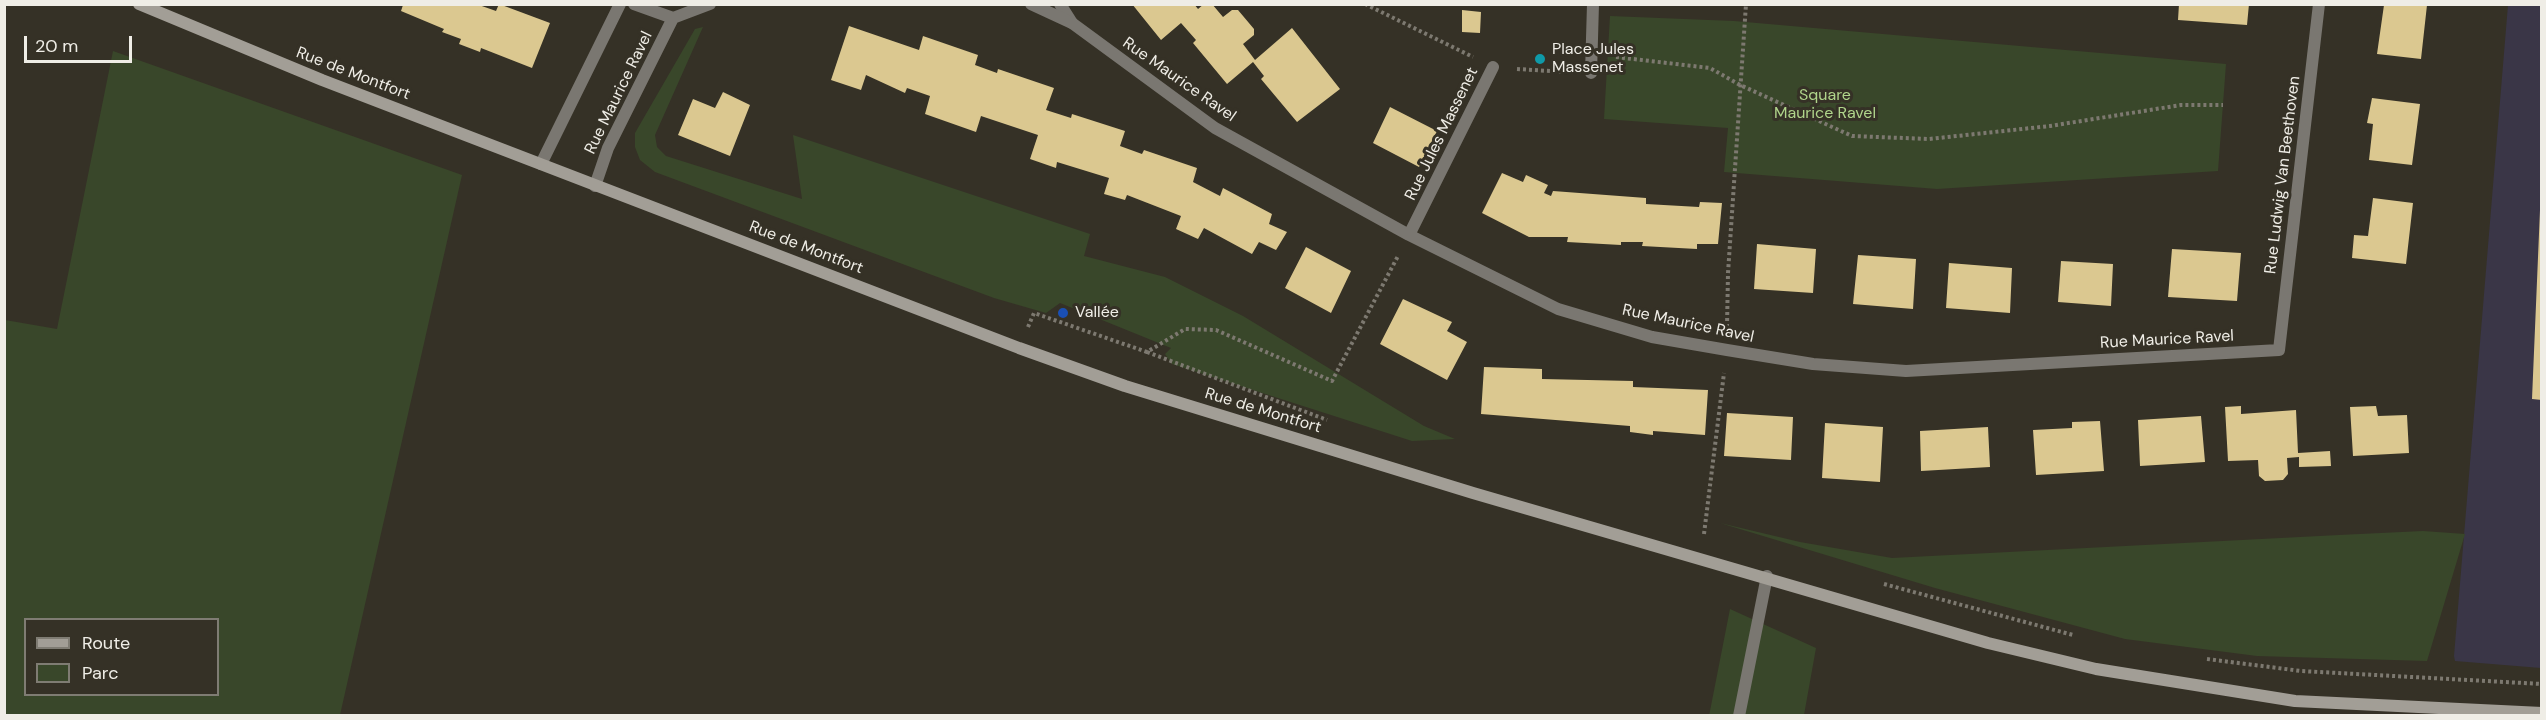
<!DOCTYPE html>
<html>
<head>
<meta charset="utf-8">
<style>
	body { margin:0 }
	#map { position:relative; width:2546px; height:720px; overflow:hidden; background:#353126; font-family:"DM Sans",sans-serif }
	canvas { display:block }
	.frame { position:absolute; inset:0; border:6px solid #efede6; pointer-events:none }
	.legend { position:absolute; left:24px; top:618px; width:195px; height:78px; box-sizing:border-box; background:#353126; border:2px solid #7f7c73; margin:0; padding:8px 10px; list-style:none; font-size:18px; color:#efede6 }
	.legend li { display:flex; align-items:center; gap:12px; height:30px }
	.legend b { width:30px; border:2px solid #7f7c73 }
	.scale { position:absolute; left:24px; top:36px; width:108px; height:27px; box-sizing:border-box; border:3px solid #efede6; border-top:0; padding-left:8px; font-size:18px; line-height:21px; white-space:nowrap; color:#efede6; -webkit-text-stroke:4px #353126; paint-order:stroke }
</style>
</head>
<body>
<div id="map">
<canvas width="2546" height="720"></canvas>
<div class="frame"></div>
<ul class="legend">
<li><b style="height:8px;background:#a29e96"></b>Route</li>
<li><b style="height:16px;background:#39472a"></b>Parc</li>
</ul>
<div class="scale">20 m</div>
</div>
<script>
const g = document.querySelector('canvas').getContext('2d');
g.lineJoin = 'round';
function paint(path, color) { g.fillStyle = color; g.fill(path, 'evenodd'); }
const poly = rows => new Path2D(rows.map(r => 'M' + r).join(''));
function trace(path, color, width, dash) { g.strokeStyle = color; g.lineWidth = width; g.lineCap = dash ? 'butt' : 'round'; g.setLineDash(dash || []); g.stroke(path); }
function label(font, color, halo, rows, align = 'center') {
  g.font = font + ' "DM Sans",sans-serif'; g.lineWidth = 6; g.setLineDash([]); g.textBaseline = 'middle'; g.strokeStyle = halo; g.fillStyle = color; for (const [text, x, y, turn = 0] of rows) {
    g.save(); g.translate(x, y); g.rotate((+turn || 0) * Math.PI / 180); g.textAlign = isNaN(turn) ? turn : align; if (halo) g.strokeText(text, 0, 0); g.fillText(text, 0, 0); g.restore();
  }
}
const industrial = poly([
	[2508,5,2541,5,2541,668,2455,661,2454,656]
]);
const green = poly([
	[1610,16,1734,21,2226,64,2218,171,1937,189,1724,172,1728,128,1604,119],
	[703,27,655,135,657,147,666,156,802,199,793,135,1090,234,1084,256,1165,277,1243,316,1424,426,1455,439,1412,441,1172,364,1165,354,1171,348,1060,303,1046,313,994,298,655,172,640,160,635,147,635,133,695,29],
	[113,51,462,175,340,715,5,715,5,320,57,329],
	[26,620,218,620,218,694,26,694],
	[1720,523,1800,542,1892,558,2339,535,2423,531,2465,534,2427,661,2257,656,2125,639,1935,588],
	[1730,609,1816,648,1804,715,1709,716]
]);
const building = poly([
	[499,4,550,23,532,68,481,48,480,52,459,44,461,39,442,32,444,29,401,11,403,5,479,5,496,11],
	[1132,4,1194,4,1198,9,1204,4,1212,4,1223,17,1232,10,1238,10,1254,29,1254,35,1243,44,1255,60,1292,28,1340,89,1297,122,1261,79,1264,76,1253,62,1227,84,1193,43,1196,40,1181,23,1161,40],
	[2179,4,2249,4,2247,25,2178,20],
	[2384,5,2427,5,2421,59,2377,54],
	[1462,10,1481,12,1480,33,1462,32],
	[849,26,919,50,923,36,978,55,975,65,997,73,998,69,1054,88,1046,110,1071,118,1072,114,1125,131,1120,146,1142,154,1144,150,1197,168,1193,182,1220,196,1223,188,1272,214,1269,224,1287,232,1276,250,1259,242,1252,254,1204,228,1198,239,1176,229,1181,216,1127,195,1125,200,1104,194,1109,178,1057,162,1056,168,1030,159,1038,135,981,116,976,132,925,114,930,96,907,88,905,93,866,75,861,90,831,80],
	[723,92,750,105,730,156,678,135,693,99,715,108],
	[2372,98,2420,104,2412,165,2369,160,2373,124,2367,123],
	[1390,107,1437,131,1419,167,1373,143],
	[1502,173,1523,182,1526,175,1548,185,1544,193,1551,196,1553,191,1646,198,1646,204,1699,207,1700,202,1722,203,1718,244,1697,244,1697,249,1642,246,1643,242,1621,242,1621,245,1567,242,1568,237,1529,237,1482,213],
	[2373,198,2413,203,2406,264,2352,258,2354,235,2368,236],
	[2540,210,2542,210,2542,400,2532,399],
	[1757,244,1816,249,1813,293,1754,289],
	[1306,247,1351,271,1331,313,1285,288],
	[2172,249,2241,253,2237,301,2168,297],
	[1858,255,1916,259,1913,309,1853,304],
	[2061,261,2113,264,2111,306,2058,302],
	[1949,263,2012,268,2010,313,1946,308],
	[1403,299,1452,322,1447,331,1467,342,1447,380,1380,344],
	[1484,367,1542,369,1542,379,1633,381,1633,387,1708,390,1705,435,1653,431,1653,435,1630,432,1630,426,1481,414],
	[2241,406,2241,414,2296,410,2298,453,2330,451,2331,466,2299,467,2299,457,2287,458,2288,474,2283,480,2265,481,2259,476,2258,460,2228,461,2225,407],
	[2376,406,2378,416,2407,415,2409,453,2353,456,2350,407],
	[1727,413,1793,417,1791,460,1724,456],
	[2201,416,2205,462,2140,466,2138,420],
	[2100,421,2104,471,2036,475,2033,430,2072,428,2072,422],
	[1825,423,1883,427,1880,482,1822,478],
	[1988,427,1990,467,1921,471,1920,431]
]);
const path = poly([
	[1365,4,1473,57],
	[1616,57,1710,68,1740,85,1852,136,1929,139,2050,126,2181,105,2223,105],
	[1517,69,1566,72],
	[1028,327,1034,313,1147,352,1185,329,1216,330,1332,381,1398,256],
	[1727,327,1728,273,1746,4],
	[1147,352,1327,420],
	[1704,534,1724,373],
	[1884,584,2073,635],
	[2207,659,2301,671,2542,684]
]);
const service = poly([
	[1060,4,1072,23],
	[1739,716,1767,576]
]);
const minor = poly([
	[634,4,673,18],
	[1031,4,1072,23,1215,128,1409,235,1558,309,1652,337,1727,350,1813,364,1906,371,2279,350,2319,4],
	[1591,73,1593,4],
	[541,164,620,4],
	[595,186,608,148,673,18,710,4],
	[1409,235,1493,67]
]);
const secondary = poly([
	[139,4,322,80,1019,348,1125,386,1473,493,1988,643,2096,669,2295,701,2542,713]
]);
const markers = [
	[1540,59,6,"#0f9aa8"],
	[1063,313,6,"#1a4fb4"]
];
const poiNames = [
	["Place Jules",1552,50],
	["Massenet",1552,68],
	["Vallée",1075,313]
];
const streetNames = [
	["Rue de Montfort",353,74,21],
	["Rue Maurice Ravel",1179,80,35],
	["Rue Maurice Ravel",619,93,-64],
	["Rue Jules Massenet",1442,134,-64],
	["Rue Ludwig Van Beethoven",2283,175,-83],
	["Rue de Montfort",806,248,21],
	["Rue Maurice Ravel",1688,324,12],
	["Rue Maurice Ravel",2167,340,-3],
	["Rue de Montfort",1263,411,17]
];
const parkNames = [
	["Square",1825,96],
	["Maurice Ravel",1825,114]
];
paint(industrial, '#3a3647');
paint(green, '#39472a');
paint(building, '#dbc890');
trace(path, '#7d7970', 4, [3, 3]);
trace(service, '#7a7771', 12);
trace(minor, '#7a7771', 12);
trace(secondary, '#a29e96', 12);
for (const [x, y, r, color] of markers) { const dot = new Path2D(); dot.arc(x, y, r, 0, 2 * Math.PI); g.fillStyle = color; g.fill(dot); trace(dot, '#353126', 2); }
label('16px', '#efede6', '#353126', poiNames, 'left');
label('16px', '#efede6', '#353126', streetNames);
label('16px', '#b0d58b', '#353126', parkNames);
</script>
</body>
</html>
